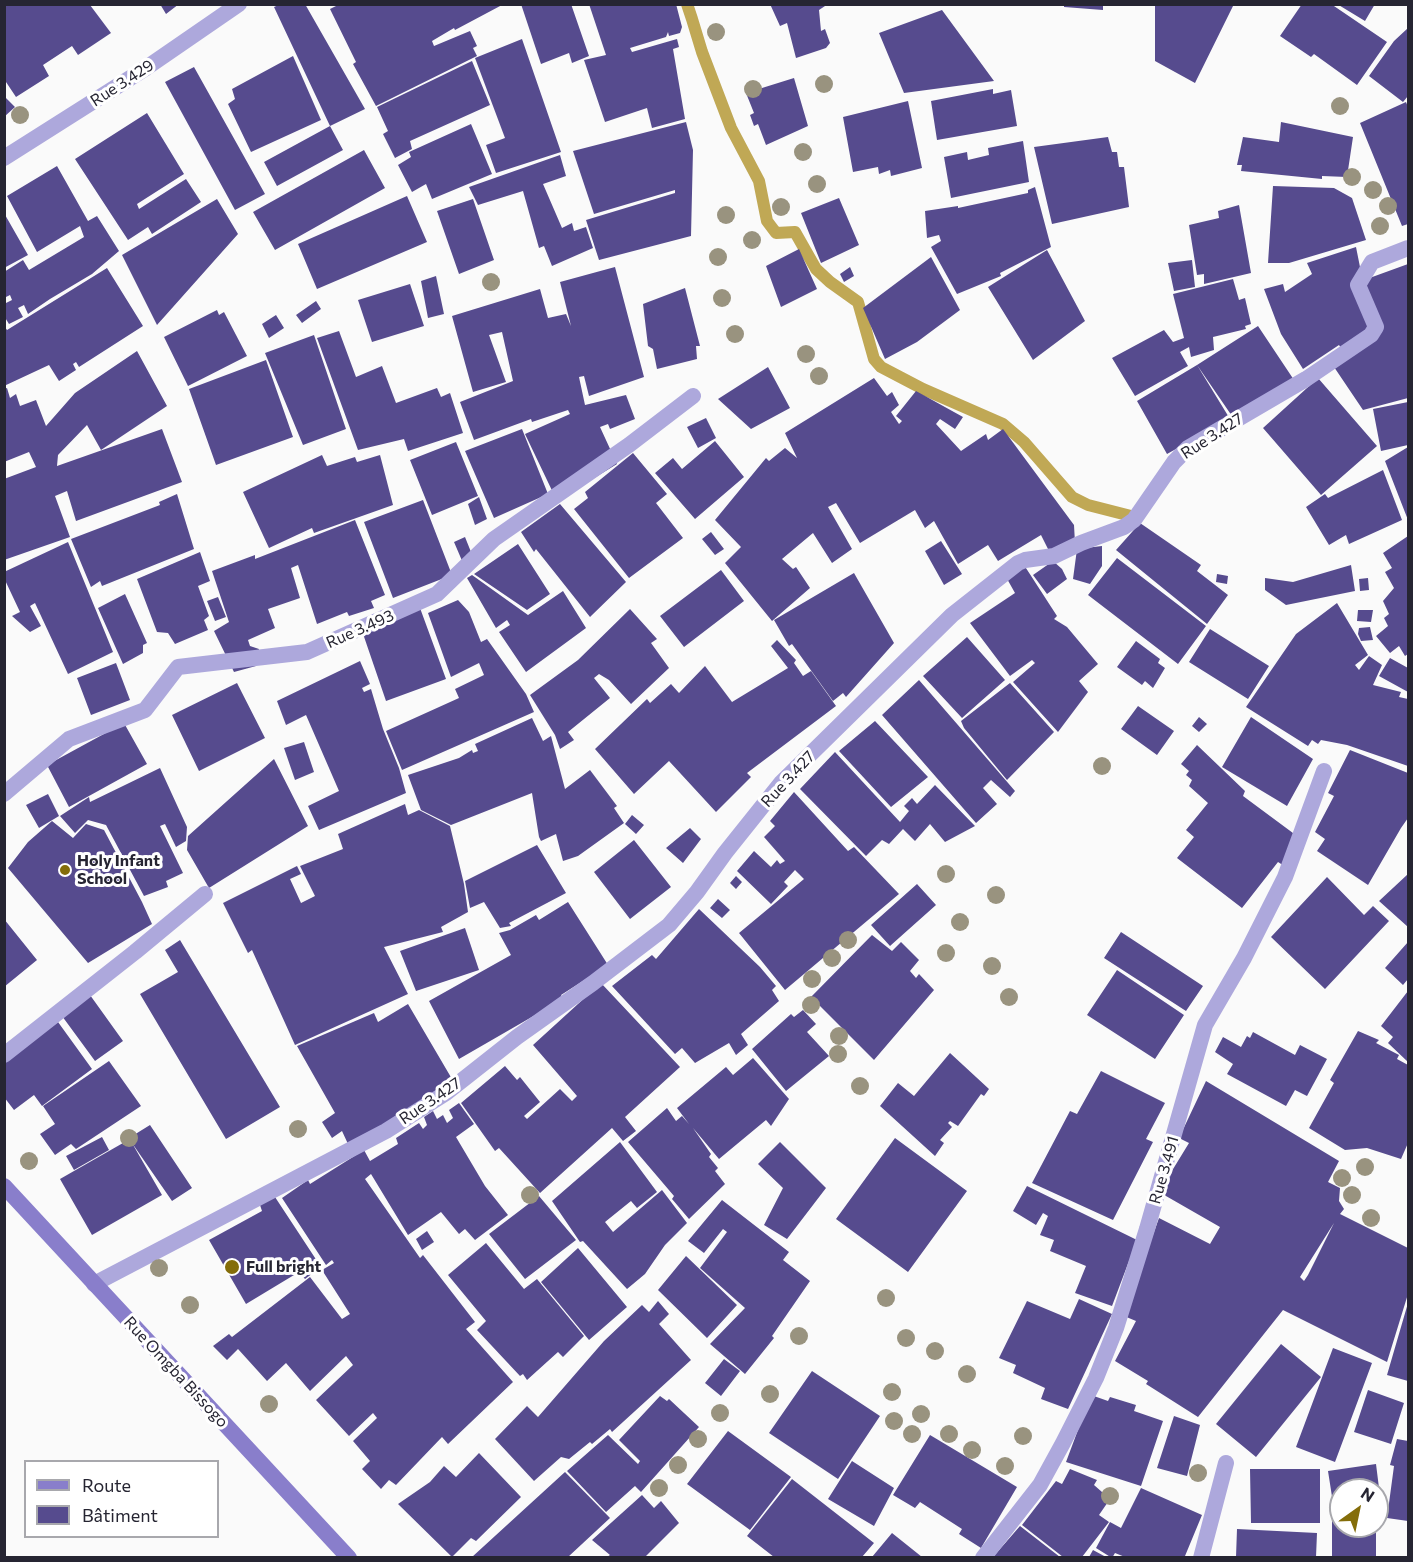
<!DOCTYPE html>
<html>
<head>
<meta charset="utf-8">
<style>
	body { margin:0 }
	#map { position:relative; width:1413px; height:1562px; overflow:hidden; background:#fafafa; font-family:Commissioner,sans-serif }
	canvas { display:block }
	.frame { position:absolute; inset:0; border:6px solid #262532; pointer-events:none }
	.legend { position:absolute; left:24px; top:1460px; width:195px; height:78px; box-sizing:border-box; background:#fff; border:2px solid #a8a8ad; margin:0; padding:8px 10px; list-style:none; font-size:18px; color:#262532 }
	.legend li { display:flex; align-items:center; gap:12px; height:30px }
	.legend b { width:30px; border:2px solid #a8a8ad }
	.north { position:absolute; left:1329px; top:1478px; width:60px; height:60px; box-sizing:border-box; background:#fff; border:2px solid #a8a8ad; border-radius:50%; rotate:33deg; font-size:16px; font-weight:700; line-height:24px; text-align:center; color:#262532 }
	.north::after { content:''; display:block; margin:auto; width:21px; height:27px; background:#846d0a; clip-path:polygon(50% 0,100% 100%,50% 72%,0 100%) }
</style>
</head>
<body>
<div id="map">
<canvas width="1413" height="1562"></canvas>
<div class="frame"></div>
<ul class="legend">
<li><b style="height:8px;background:#897ecb"></b>Route</li>
<li><b style="height:16px;background:#564b8e"></b>Bâtiment</li>
</ul>
<div class="north">N</div>
</div>
<script>
const g = document.querySelector('canvas').getContext('2d');
g.lineJoin = 'round';
const poly = rows => new Path2D(rows.map(r => 'M' + r).join(''));
function trace(path, color, width, dash) { g.strokeStyle = color; g.lineWidth = width; g.lineCap = dash ? 'butt' : 'round'; g.setLineDash(dash || []); g.stroke(path); }
function paint(path, color) { g.fillStyle = color; g.fill(path, 'evenodd'); }
function label(font, color, halo, rows, align = 'center') {
  g.font = font + ' Commissioner,sans-serif'; g.lineWidth = 6; g.setLineDash([]); g.textBaseline = 'middle'; g.strokeStyle = halo; g.fillStyle = color; for (const [text, x, y, turn = 0] of rows) {
    g.save(); g.translate(x, y); g.rotate((+turn || 0) * Math.PI / 180); g.textAlign = isNaN(turn) ? turn : align; if (halo) g.strokeText(text, 0, 0); g.fillText(text, 0, 0); g.restore();
  }
}
const stream = poly([
	[687,4,692,19,702,52,731,128,759,181,767,221,776,233,795,232,816,269,830,282,858,302,874,359,881,367,923,389,1003,424,1024,442,1072,497,1088,505,1131,516]
]);
const building = poly([
	[160,4,179,4,166,14],
	[281,4,305,4,365,109,330,126,274,7],
	[521,4,571,4,589,56,572,63,569,53,541,64],
	[589,4,676,4,682,27,680,33,669,36,668,32,666,37,630,48,632,52,677,39,679,47,673,49,685,119,652,128,647,108,605,122,584,60,606,55],
	[770,4,828,4,819,10,821,31,825,29,830,43,826,48,796,58,787,23,780,26],
	[1064,4,1103,4,1103,10,1064,7],
	[1155,4,1234,4,1195,83,1155,61],
	[1302,4,1331,4,1387,42,1357,85,1314,54,1311,57,1280,36],
	[1337,4,1375,4,1365,21],
	[4,5,90,5,111,33,78,55,72,46,43,65,49,76,16,97,4,79],
	[338,5,502,5,455,30,454,28,432,41,434,46,470,31,477,46,473,48,477,56,376,106,353,64,356,62,330,9],
	[942,10,994,81,904,93,879,33],
	[1408,28,1408,96,1403,102,1369,76,1394,41],
	[522,39,561,152,496,173,486,145,505,138,475,58],
	[293,56,321,120,251,152,228,104,235,99,232,89],
	[472,61,490,105,410,141,412,149,395,158,383,134,388,131,377,107],
	[194,67,265,194,235,210,165,82],
	[794,78,808,126,766,145,758,124,754,126,750,115,754,113,746,93],
	[993,89,993,94,1011,90,1017,126,937,140,931,101],
	[4,96,15,107,4,117],
	[908,101,922,168,891,176,890,170,879,174,878,167,853,172,843,117],
	[1406,102,1408,107,1408,224,1402,226,1360,123],
	[147,113,184,174,137,204,139,209,186,179,201,202,152,234,148,227,128,240,75,159],
	[686,122,693,150,691,236,599,260,586,220,675,193,675,190,594,214,573,151],
	[1281,122,1353,137,1347,177,1322,176,1322,179,1241,171,1242,165,1237,165,1243,137,1279,142],
	[471,124,492,174,432,199,426,184,412,192,398,165,411,157,409,152],
	[330,126,343,150,277,186,264,162],
	[1108,137,1112,152,1117,152,1119,167,1124,167,1129,207,1052,224,1034,147],
	[1023,141,1029,182,951,198,944,157,967,152,968,160,989,155,988,148],
	[364,150,385,188,275,250,253,212],
	[560,155,566,176,543,184,562,228,572,223,574,231,586,227,593,248,552,266,544,246,539,248,523,191,478,205,469,187],
	[57,166,88,221,97,216,119,251,92,274,50,299,28,314,24,305,18,308,23,317,9,324,4,316,4,304,12,300,10,295,4,298,4,272,23,260,29,270,84,237,80,226,37,252,7,196],
	[1273,186,1334,188,1352,198,1366,240,1289,263,1268,263],
	[1035,187,1051,247,1000,273,1001,276,957,294,931,247,941,241,939,235,927,238,925,211,958,206,958,208,1028,193,1028,190],
	[407,196,427,242,317,289,298,244],
	[839,198,859,245,821,263,801,213],
	[217,199,238,234,157,325,122,255],
	[473,199,494,260,459,274,437,211],
	[1239,205,1251,273,1204,284,1204,274,1197,275,1189,225,1219,218,1218,211],
	[4,213,28,255,4,268],
	[1356,247,1372,327,1341,348,1339,345,1303,369,1281,334,1264,289,1283,284,1285,292,1312,274,1307,263],
	[799,249,817,289,781,307,766,266],
	[1047,250,1085,321,1033,360,988,287],
	[931,257,960,310,917,342,885,359,863,308],
	[1192,260,1195,287,1174,291,1168,263],
	[1408,264,1408,398,1363,410,1332,364,1382,332,1364,280],
	[615,267,644,377,589,396,584,376,579,377,585,405,626,395,635,419,610,429,608,424,600,427,617,464,557,501,525,434,570,414,568,410,532,422,531,419,474,440,460,402,513,381,502,332,489,335,506,382,473,392,452,316,540,289,548,318,566,314,571,326,560,282],
	[850,267,854,276,844,282,840,274],
	[107,268,143,326,79,367,76,362,73,364,76,370,59,381,49,365,4,386,4,326,7,330],
	[436,276,444,314,428,318,421,281],
	[1233,279,1239,300,1245,298,1251,324,1245,326,1246,329,1213,337,1214,350,1191,357,1189,347,1180,352,1188,366,1135,396,1112,358,1164,330,1173,342,1184,338,1173,294],
	[410,284,424,326,372,342,358,300],
	[685,288,700,346,696,346,697,359,657,369,653,349,648,346,643,304],
	[316,301,321,309,302,323,296,315],
	[217,310,219,315,224,312,247,356,188,386,164,337],
	[276,315,284,328,269,338,262,324],
	[1258,326,1294,380,1234,419,1197,365],
	[339,331,356,377,382,366,396,403,437,388,441,397,450,393,463,433,408,451,404,439,358,450,317,338],
	[314,335,346,429,303,445,265,353],
	[137,351,167,406,101,450,87,425,58,455,57,466,162,429,182,482,76,521,67,491,55,496,70,537,4,560,4,479,36,467,29,452,4,462,4,389,7,388,10,398,16,394,20,406,36,400,46,426,75,393],
	[266,360,293,437,216,465,189,389],
	[1197,365,1230,419,1167,454,1137,401],
	[768,367,790,408,751,429,718,399],
	[874,378,887,396,892,392,899,405,891,412,899,424,902,421,896,416,916,391,963,417,955,429,940,419,936,424,961,451,986,434,988,440,1003,429,1074,525,1075,543,1050,553,1041,535,998,561,988,545,958,564,934,521,925,528,915,510,860,543,836,503,828,507,852,549,832,563,813,533,782,559,793,569,796,567,810,588,772,621,725,563,741,547,715,520,766,458,769,461,785,448,797,458,785,433],
	[1318,378,1377,446,1321,495,1263,428],
	[1408,402,1408,445,1381,451,1373,409],
	[706,418,716,438,698,448,687,427],
	[522,429,548,494,494,518,465,451],
	[715,441,744,477,695,519,655,473,673,458,682,469],
	[456,442,478,496,432,515,410,460],
	[1408,447,1408,520,1385,461],
	[633,453,667,494,656,503,683,538,629,578,574,509,588,498,585,492],
	[322,455,327,466,355,457,357,462,380,455,393,505,314,533,312,528,269,548,243,492],
	[1383,470,1402,520,1349,544,1346,535,1329,545,1306,507,1325,494,1328,498],
	[177,494,194,549,102,586,100,581,91,587,71,539,160,505,159,502],
	[479,497,487,519,475,525,468,504],
	[423,500,452,575,393,598,364,522],
	[560,504,626,582,590,617,536,549,534,552,521,532],
	[355,520,385,595,371,601,374,608,349,616,347,612,317,624,298,565,291,568,300,598,268,609,275,628,248,640,250,646,259,649,256,666,234,672,214,631,229,622,212,571,255,555,255,559],
	[1140,523,1201,565,1197,571,1228,595,1207,624,1116,550],
	[711,532,724,549,715,555,702,539],
	[1408,536,1408,654,1405,656,1399,646,1390,653,1376,636,1388,626,1384,618,1389,614,1383,601,1394,588,1385,572,1392,568,1383,553],
	[465,537,473,557,466,570,454,542],
	[941,541,962,574,944,585,925,551],
	[68,542,113,652,68,674,35,603,30,606,41,626,30,632,12,616,20,612,4,578,4,572],
	[518,544,550,594,527,610,474,574],
	[1102,546,1102,566,1090,584,1073,579,1077,549],
	[200,552,210,581,198,586,209,616,204,620,208,630,175,644,168,633,157,632,137,579],
	[1117,558,1206,626,1178,664,1088,595],
	[1053,561,1062,569,1067,579,1047,594,1033,575],
	[1024,565,1057,616,1054,619,1067,627,1098,664,1079,681,1088,692,1058,732,1013,682,1035,663,1032,660,1010,676,970,623,1015,593,1006,577],
	[1351,565,1355,591,1286,605,1265,590,1265,578,1293,582],
	[721,570,744,601,684,647,660,616],
	[854,573,894,643,846,697,843,693,833,701,792,644,789,646,774,620],
	[1217,574,1228,576,1227,584,1216,582],
	[472,575,528,615,563,591,586,628,526,672,499,632,510,625,507,620,496,628,467,578],
	[1368,578,1369,590,1360,591,1359,579],
	[125,594,147,643,143,645,143,653,123,664,98,608],
	[218,597,226,617,215,621,207,601],
	[458,600,469,612,481,642,487,639,526,694,534,712,402,770,386,731,459,698,455,689,484,675,479,663,451,677,428,613],
	[1337,603,1368,655,1355,665,1359,670,1369,656,1382,665,1373,685,1401,692,1399,697,1408,699,1408,766,1347,745,1321,740,1318,744,1312,740,1308,746,1246,707,1296,634],
	[420,608,446,679,386,701,360,625],
	[630,609,657,639,651,643,669,668,631,704,609,680,599,674,594,678,610,698,568,732,574,740,560,749,555,735,530,695,578,660],
	[1358,610,1373,610,1371,622,1357,621],
	[1370,627,1373,640,1361,641,1358,634,1359,628],
	[1210,629,1269,666,1248,699,1189,662],
	[967,637,1005,680,962,718,923,676],
	[777,640,796,660,794,663,803,676,811,671,836,706,747,773,751,777,716,812,669,761,634,794,595,749,647,699,650,703,671,684,679,693,705,666,732,702,788,668,771,646],
	[1136,641,1160,659,1158,663,1165,668,1153,688,1145,681,1142,685,1117,667],
	[1390,658,1408,668,1408,692,1379,676],
	[360,661,370,684,362,688,364,692,371,689,383,729,399,768,406,793,319,830,308,806,339,791,306,715,286,725,277,701],
	[116,663,130,700,91,715,77,678],
	[919,680,1015,791,1010,797,991,780,983,788,997,804,976,823,882,715],
	[237,683,265,738,199,771,172,715],
	[1010,683,1054,732,1007,780,964,728,961,721],
	[1138,706,1174,731,1157,755,1121,729],
	[1199,717,1207,724,1199,732,1192,726],
	[1251,717,1313,759,1287,806,1222,767],
	[532,718,543,741,551,736,565,789,590,770,617,806,614,808,624,823,578,856,563,861,556,834,541,841,539,837,532,793,451,825,421,810,408,775,459,758,472,750,473,753,478,751,475,744],
	[875,721,928,777,891,807,839,751],
	[124,723,147,764,69,807,47,765],
	[304,742,314,772,295,780,284,748],
	[1197,745,1245,791,1243,796,1297,836,1289,869,1278,862,1242,908,1177,858,1194,837,1186,830,1208,803,1189,786,1192,780,1186,775,1189,771,1181,764],
	[1350,750,1408,773,1408,818,1401,828,1368,885,1317,851,1325,839,1315,832,1334,796,1328,793],
	[835,752,900,822,909,811,904,806,912,798,917,804,935,785,975,826,945,842,930,824,915,841,903,829,889,844,882,840,866,856,800,789],
	[274,759,308,826,209,888,187,850,188,836],
	[160,768,187,827,186,841,176,847,165,824,160,826,183,873,166,881,168,887,144,896,106,825,88,820,75,833,60,816,89,797,90,802],
	[794,792,848,851,854,847,899,894,785,990,739,933,804,879,795,870,784,882,788,886,771,904,737,871,754,851,771,867,777,860,780,864,785,861,764,837,775,826,770,821],
	[48,794,59,816,39,828,26,805],
	[405,804,408,815,419,810,450,826,464,884,468,912,441,927,443,932,384,947,408,994,295,1045,252,950,248,953,223,903,297,866,301,874,290,879,301,903,315,896,300,866,343,849,338,834],
	[632,815,644,825,636,834,625,824],
	[52,821,73,838,86,824,104,830,142,902,152,924,88,963,8,868,28,842],
	[690,828,701,839,683,863,666,848],
	[634,840,671,887,630,919,594,872],
	[537,845,566,893,509,923,511,926,500,928,484,902,470,908,465,881],
	[1408,874,1408,927,1379,901],
	[736,876,742,882,736,889,730,883],
	[1327,877,1364,915,1373,906,1389,921,1325,989,1271,937],
	[917,884,936,905,890,946,871,925],
	[718,899,730,910,722,918,710,908],
	[568,902,608,965,561,995,563,999,459,1059,429,1001,511,955,499,933,510,930,536,915,539,920],
	[699,909,760,967,776,986,772,990,779,1001,741,1034,748,1045,736,1055,729,1043,695,1063,682,1048,675,1054,612,986,652,955,656,959],
	[4,919,37,960,4,987],
	[465,928,479,970,416,991,400,951],
	[1121,932,1203,986,1186,1011,1104,958],
	[872,935,892,951,901,942,919,960,910,971,916,978,919,974,934,990,874,1060,811,997],
	[180,940,280,1107,226,1139,140,994,178,972,165,950],
	[1408,942,1408,979,1403,985,1385,968],
	[1117,970,1184,1015,1155,1059,1087,1015],
	[601,983,680,1067,625,1117,636,1131,623,1141,612,1128,540,1193,499,1148,495,1151,461,1103,505,1066,517,1080,520,1077,540,1102,524,1116,527,1119,560,1089,572,1101,577,1096,533,1045],
	[1408,991,1408,1062,1388,1043,1393,1037,1381,1026],
	[90,995,123,1041,95,1061,62,1016],
	[408,1004,452,1079,402,1116,348,1144,342,1131,332,1138,322,1122,335,1113,297,1046,374,1013,378,1022],
	[803,1010,816,1024,807,1032,829,1056,786,1091,752,1049,791,1014,794,1017],
	[58,1022,92,1069,42,1106,34,1095,14,1110,4,1097,4,1062],
	[1358,1031,1379,1040,1376,1043,1399,1055,1397,1059,1408,1065,1408,1143,1401,1159,1367,1148,1345,1150,1309,1128,1334,1083,1330,1080],
	[1253,1032,1295,1055,1300,1045,1327,1059,1307,1096,1295,1090,1286,1106,1227,1074,1233,1064,1215,1052,1223,1037,1241,1047,1247,1036,1250,1038],
	[950,1053,989,1089,984,1096,981,1094,958,1126,950,1121,948,1123,952,1127,940,1140,944,1143,935,1156,880,1106,898,1083,914,1096],
	[753,1058,789,1099,771,1126,766,1120,719,1159,693,1128,711,1154,709,1157,718,1168,715,1171,725,1184,689,1219,672,1199,674,1196,628,1142,667,1108,676,1121,682,1116,689,1124,677,1108,726,1067,733,1075],
	[109,1061,141,1106,76,1149,71,1144,55,1155,40,1134,55,1124,43,1106],
	[1101,1071,1165,1103,1146,1139,1153,1142,1113,1220,1032,1183,1070,1111,1077,1114],
	[1206,1081,1339,1161,1328,1182,1340,1188,1339,1201,1344,1209,1340,1214,1408,1248,1408,1294,1387,1362,1283,1310,1198,1417,1146,1384,1148,1381,1115,1361,1136,1321,1124,1316,1159,1218,1210,1244,1220,1227,1159,1192,1189,1143,1179,1138],
	[1334,1223,1308,1275,1304,1281,1300,1277],
	[459,1103,474,1124,456,1137,485,1186,508,1215,475,1240,465,1229,459,1234,441,1212,408,1235,371,1174,365,1179,420,1258,423,1255,475,1322,466,1329,513,1382,448,1444,442,1437,396,1485,389,1480,381,1489,362,1469,370,1461,353,1441,377,1418,373,1413,349,1436,316,1400,353,1365,346,1356,310,1391,286,1363,267,1381,238,1349,227,1360,213,1346,229,1334,232,1337,310,1277,342,1319,350,1314,322,1270,334,1263,332,1260,326,1265,282,1198,308,1180,310,1184,364,1150,370,1161,398,1144,396,1138,419,1123,423,1129,427,1125,424,1117,433,1111,437,1119,443,1115,447,1123,453,1118,449,1110],
	[150,1125,192,1188,172,1201,132,1143,162,1195,92,1235,60,1179,130,1139,129,1138],
	[102,1137,109,1150,74,1170,66,1156],
	[895,1138,967,1191,908,1272,836,1219],
	[620,1142,657,1192,637,1208,631,1201,605,1222,613,1232,662,1190,687,1223,665,1245,645,1274,627,1289,583,1241,580,1242,552,1201],
	[780,1142,826,1188,787,1239,764,1225,783,1188,758,1164],
	[1027,1186,1137,1240,1112,1306,1075,1293,1086,1266,1050,1251,1054,1240,1040,1235,1048,1216,1043,1213,1036,1225,1013,1211],
	[539,1196,576,1240,525,1279,489,1234],
	[275,1197,321,1267,305,1279,299,1272,246,1304,209,1240,262,1211,260,1205],
	[722,1200,789,1252,783,1260,810,1281,772,1336,774,1338,745,1374,710,1344,745,1308,700,1268,727,1232,723,1229,704,1253,688,1241],
	[427,1231,434,1242,422,1250,416,1239],
	[486,1243,524,1289,537,1279,584,1336,563,1357,558,1352,527,1380,523,1374,520,1376,477,1330,486,1321,448,1275],
	[578,1248,627,1307,589,1340,541,1282],
	[686,1256,737,1305,707,1338,658,1290],
	[1079,1299,1112,1314,1068,1409,1041,1399,1045,1388,1013,1373,1016,1365,999,1358,1027,1301,1070,1319],
	[658,1301,669,1314,659,1324,691,1360,612,1432,610,1429,592,1444,590,1442,569,1459,561,1457,534,1481,495,1439,527,1406,538,1417,604,1341,642,1305,649,1312],
	[1408,1303,1408,1381,1387,1375],
	[1281,1344,1321,1377,1256,1457,1216,1424],
	[1333,1348,1372,1363,1335,1462,1296,1447],
	[724,1359,740,1371,721,1396,705,1383],
	[812,1371,880,1416,838,1479,769,1433],
	[1368,1390,1404,1403,1391,1444,1354,1432],
	[1091,1395,1108,1401,1110,1397,1136,1405,1134,1411,1163,1421,1141,1486,1066,1462],
	[660,1396,667,1401,669,1399,699,1427,641,1492,635,1486,606,1512,567,1471,608,1435,638,1464,640,1461,619,1440],
	[1174,1416,1200,1425,1187,1476,1157,1468],
	[728,1431,791,1477,750,1530,687,1484],
	[930,1435,1017,1487,981,1548,959,1534,962,1529,920,1502,915,1508,893,1495],
	[1397,1439,1408,1441,1408,1521,1387,1518,1394,1466,1390,1465],
	[479,1453,521,1497,476,1541,471,1538,452,1557,398,1504,430,1482,444,1466,456,1477],
	[852,1461,894,1488,874,1526,828,1499],
	[1376,1464,1380,1496,1377,1496,1377,1490,1341,1490,1341,1502,1333,1503,1328,1471],
	[1070,1469,1097,1480,1094,1485,1110,1499,1099,1515,1109,1522,1082,1557,1063,1557,1022,1525,1056,1481,1062,1484],
	[1250,1469,1320,1469,1320,1523,1251,1523],
	[565,1472,610,1518,568,1557,472,1557],
	[792,1479,874,1543,862,1557,774,1557,747,1536],
	[1141,1488,1202,1515,1185,1556,1188,1557,1125,1557,1115,1553,1112,1558,1096,1548,1110,1522,1121,1528],
	[642,1495,654,1508,661,1501,679,1523,645,1557,607,1557,610,1555,592,1540],
	[1332,1510,1341,1510,1341,1526,1376,1526,1376,1557,1332,1557],
	[1020,1526,1060,1557,993,1557],
	[1237,1529,1317,1533,1316,1557,1236,1557],
	[892,1533,922,1557,872,1557],
	[1093,1550,1106,1557,1089,1557]
]);
const minor = poly([
	[4,158,146,68,239,4],
	[4,794,69,739,145,710,178,667,307,652,437,594,494,539,629,445,693,396],
	[4,1055,135,952,205,894],
	[94,1284,386,1131,446,1093,517,1037,593,983,669,925,697,892,725,853,781,783,952,615,1018,563,1025,560,1054,556,1081,543,1124,527,1134,520,1174,462,1188,448,1306,379,1371,335,1376,327,1358,285,1372,262,1408,248],
	[983,1558,1040,1485,1063,1443,1096,1378,1116,1328,1147,1229,1205,1025,1244,958,1285,877,1324,771],
	[1201,1558,1226,1463]
]);
const secondary = poly([
	[4,1186,349,1558]
]);
const trees = [
	[716,32],
	[824,84],
	[753,89],
	[1340,106],
	[20,115],
	[803,152],
	[1352,177],
	[817,184],
	[1373,190],
	[1388,206],
	[781,207],
	[726,215],
	[1380,226],
	[752,240],
	[718,257],
	[491,282],
	[722,298],
	[735,334],
	[806,354],
	[819,376],
	[1102,766],
	[946,874],
	[996,895],
	[960,922],
	[848,940],
	[946,953],
	[832,958],
	[992,966],
	[812,979],
	[1009,997],
	[811,1005],
	[839,1036],
	[838,1054],
	[860,1086],
	[298,1129],
	[129,1138],
	[29,1161],
	[1365,1167],
	[1342,1178],
	[530,1195],
	[1352,1195],
	[1371,1218],
	[159,1268],
	[886,1298],
	[190,1305],
	[799,1336],
	[906,1338],
	[935,1351],
	[967,1374],
	[892,1392],
	[770,1394],
	[269,1404],
	[720,1413],
	[921,1414],
	[894,1421],
	[912,1434],
	[949,1434],
	[1023,1436],
	[698,1439],
	[972,1450],
	[678,1465],
	[1005,1466],
	[1198,1473],
	[659,1488],
	[1110,1496]
];
const markers = [
	[65,870,6,"#846d0a"],
	[232,1267,8,"#846d0a"]
];
const streetNames = [
	["Rue 3.429",122,83,-33],
	["Rue 3.427",1212,436,-33],
	["Rue 3.493",360,629,-24],
	["Rue 3.427",788,779,-47],
	["Rue 3.427",430,1101,-34],
	["Rue 3.491",1164,1170,-74],
	["Rue Omgba Bissogo",176,1372,47]
];
const poiNames = [
	["Holy Infant",77,861],
	["School",77,879],
	["Full bright",246,1267]
];
trace(stream, '#c0a855', 12);
paint(building, '#564b8e');
trace(minor, '#ada8dc', 16);
trace(secondary, '#897ecb', 16);
g.fillStyle = '#99937f';
for (const [x, y] of trees) { g.beginPath(); g.arc(x, y, 9, 0, 2 * Math.PI); g.fill(); }
for (const [x, y, r, color] of markers) { const dot = new Path2D(); dot.arc(x, y, r, 0, 2 * Math.PI); g.fillStyle = color; g.fill(dot); trace(dot, '#fff', 2); }
label('16px', '#262532', '#fff', streetNames);
label('bold 16px', '#262532', '#fff', poiNames, 'left');
</script>
</body>
</html>
